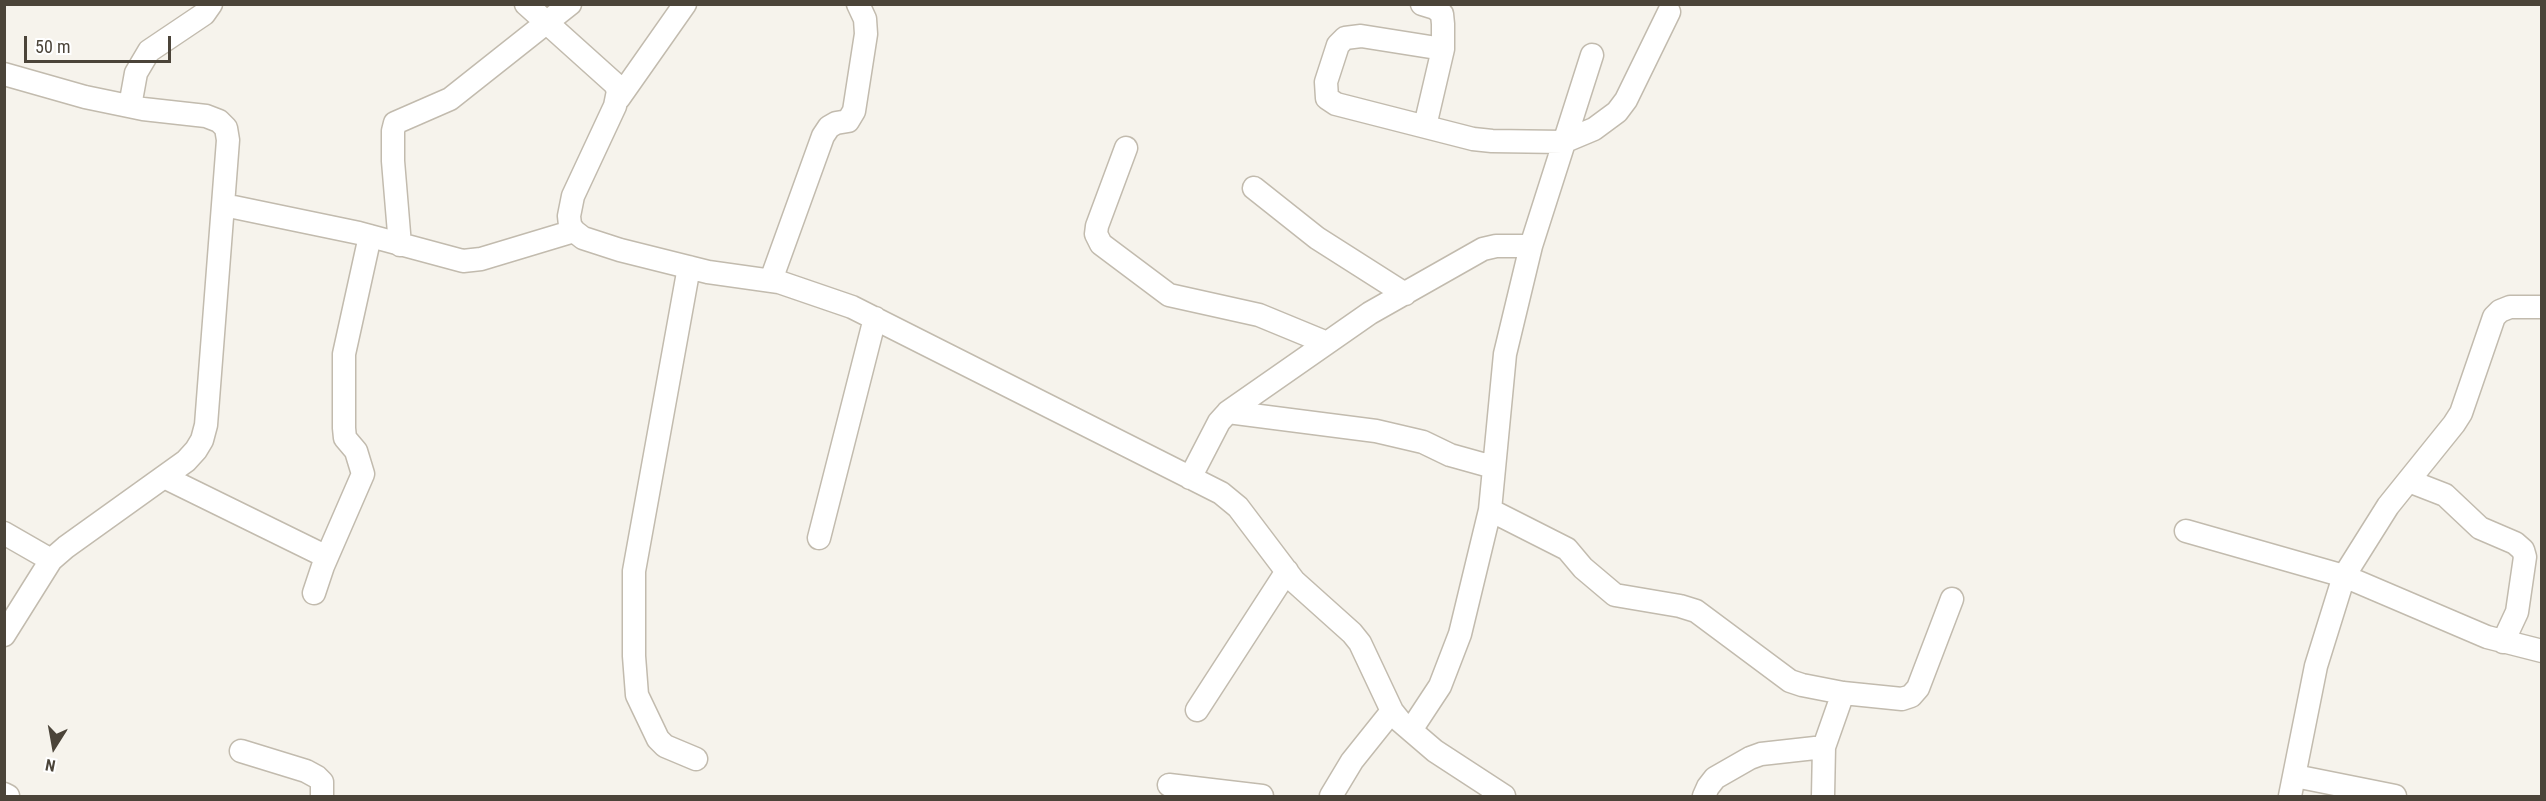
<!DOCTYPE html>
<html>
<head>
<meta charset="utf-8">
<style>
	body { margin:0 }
	#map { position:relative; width:2546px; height:801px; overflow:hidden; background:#f6f3ec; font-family:"Roboto Condensed",sans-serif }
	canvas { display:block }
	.frame { position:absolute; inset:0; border:6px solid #4b4439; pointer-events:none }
	.north { position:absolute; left:24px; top:717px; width:60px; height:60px; -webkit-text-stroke:4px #fff; paint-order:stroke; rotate:191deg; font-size:16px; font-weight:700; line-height:24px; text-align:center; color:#4b4439 }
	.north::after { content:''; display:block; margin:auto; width:21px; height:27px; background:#4b4439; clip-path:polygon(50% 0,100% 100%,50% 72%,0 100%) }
	.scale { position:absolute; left:24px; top:36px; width:147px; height:27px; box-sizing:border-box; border:3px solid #4b4439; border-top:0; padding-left:8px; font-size:18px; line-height:21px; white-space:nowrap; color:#4b4439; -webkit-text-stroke:4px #fff; paint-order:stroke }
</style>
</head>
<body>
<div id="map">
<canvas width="2546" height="801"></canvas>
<div class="frame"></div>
<div class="north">N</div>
<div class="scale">50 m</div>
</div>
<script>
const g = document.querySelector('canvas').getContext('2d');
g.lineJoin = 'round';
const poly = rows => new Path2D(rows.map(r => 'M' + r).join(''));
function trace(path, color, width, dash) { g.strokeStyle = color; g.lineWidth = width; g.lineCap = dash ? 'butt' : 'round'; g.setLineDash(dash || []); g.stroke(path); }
const minor = poly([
	[526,4,615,84,618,91,615,106,573,196,569,216,570,225,574,231,583,238,620,250,708,272,779,282,852,307,1221,493,1238,507,1294,581,1352,633,1360,643,1392,711,1400,721,1435,751,1504,796],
	[1422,4,1435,8,1442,14,1443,24,1443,49,1425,126],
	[1443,49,1361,36,1345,38,1338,45,1326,82,1327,98,1336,104,1473,139,1492,141,1563,142,1594,129,1617,112,1626,100,1669,12],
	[4,74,85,97,143,109,206,116,219,121,226,128,228,140,206,425,202,440,196,450,186,461,66,547,51,560,4,635],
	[619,98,685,4],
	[130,106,136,73,149,51,204,14,211,4],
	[1126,148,1097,226,1096,234,1101,244,1169,295,1259,315,1327,343],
	[1254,188,1317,238,1405,294],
	[224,205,359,233,463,261,481,259,574,231],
	[400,245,393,161,393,131,395,123,450,99,570,4],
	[689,267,634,571,634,656,637,695,658,739,665,746,696,759],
	[771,280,823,136,829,127,836,123,848,121,854,111,866,34,865,19,858,4],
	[1228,412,1376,431,1423,442,1450,455,1493,467],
	[164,477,327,557],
	[1190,478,1219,422,1228,412,1370,313,1483,249,1496,246,1531,246],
	[2409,481,2445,495,2480,528,2515,543,2523,550,2525,557,2517,612,2503,642],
	[1490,510,1567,549,1583,568,1615,595,1680,606,1696,611,1790,681,1802,685,1843,693,1902,699,1911,696,1918,688,1952,599],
	[2186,531,2344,576,2487,637,2542,651],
	[4,533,51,560],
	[819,538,875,318],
	[314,593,323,566,363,474,356,451,345,438,344,428,344,354,370,236],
	[1197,710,1287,571],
	[1411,730,1440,686,1460,634,1490,510,1505,354,1531,246,1592,55],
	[241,751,306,771,317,777,322,782,322,796],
	[2295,776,2395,796],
	[1169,785,1262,796],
	[4,794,8,796],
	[1331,796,1352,761,1392,711],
	[1704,796,1708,787,1715,778,1750,758,1761,754,1824,747],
	[1823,796,1824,747,1843,693],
	[2290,796,2316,666,2344,576,2388,506,2454,424,2461,413,2494,317,2500,311,2510,307,2542,307]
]);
trace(minor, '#c2bbae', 25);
trace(minor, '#fff', 22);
</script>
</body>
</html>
